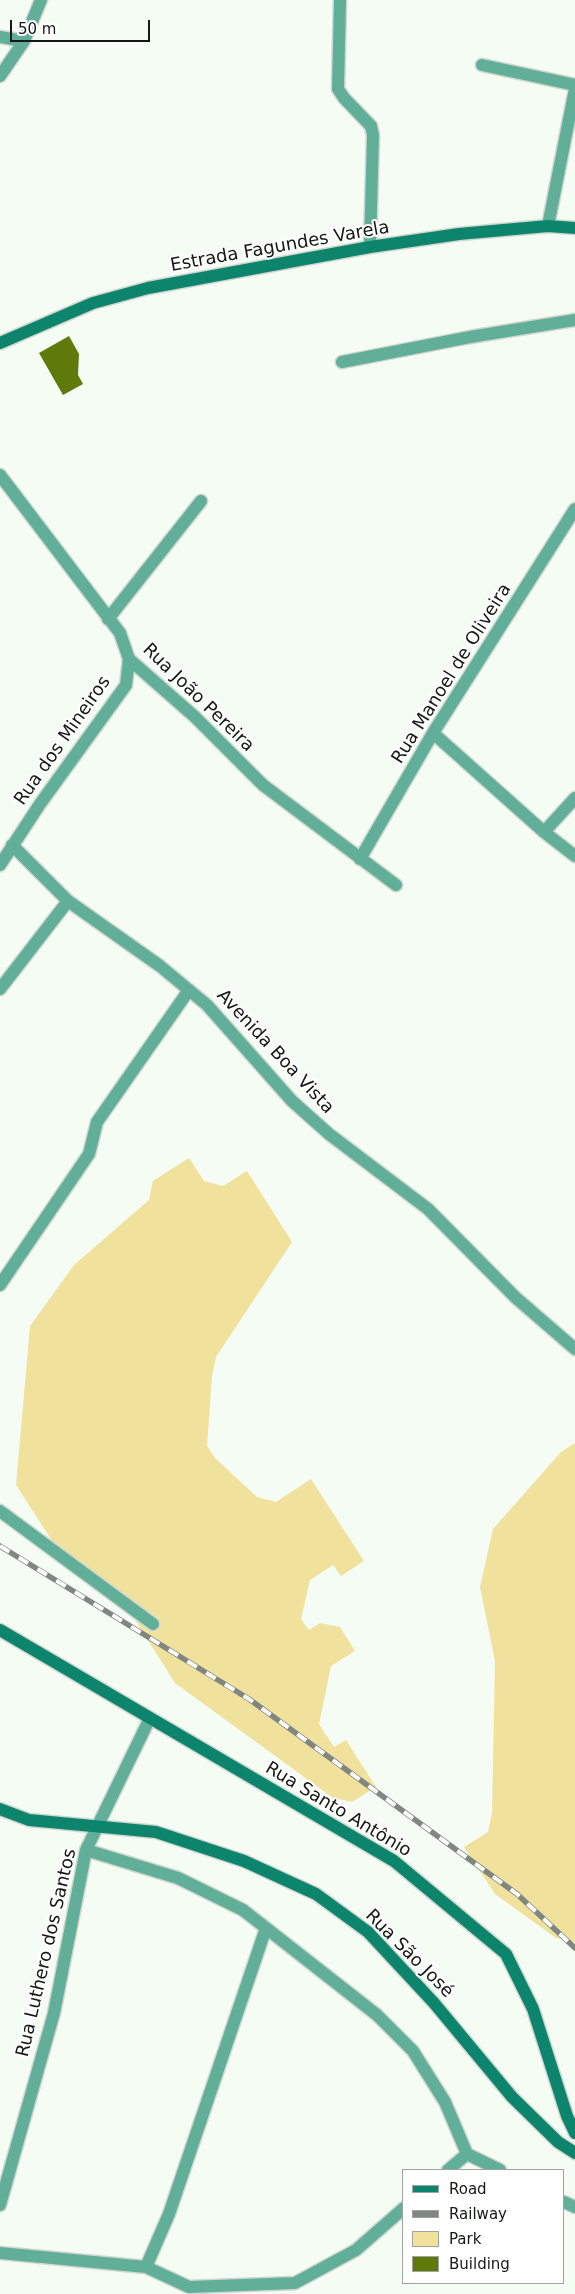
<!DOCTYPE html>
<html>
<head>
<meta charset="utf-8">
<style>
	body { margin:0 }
	#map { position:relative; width:575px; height:2294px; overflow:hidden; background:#f4fcf4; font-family:"DejaVu Sans",sans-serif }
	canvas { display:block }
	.legend { position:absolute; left:402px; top:2169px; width:162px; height:115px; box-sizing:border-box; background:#fff; border:1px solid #a1a3a1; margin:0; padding:6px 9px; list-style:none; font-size:15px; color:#151815 }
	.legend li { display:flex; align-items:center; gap:10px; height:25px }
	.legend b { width:25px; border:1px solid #a1a3a1 }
	.scale { position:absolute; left:10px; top:20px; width:140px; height:22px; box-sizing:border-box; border:2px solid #151815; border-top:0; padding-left:6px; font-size:15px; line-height:18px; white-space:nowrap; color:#151815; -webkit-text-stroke:4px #fff; paint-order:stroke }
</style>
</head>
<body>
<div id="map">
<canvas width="575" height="2294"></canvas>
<ul class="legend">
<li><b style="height:6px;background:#0d856d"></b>Road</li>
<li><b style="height:6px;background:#808680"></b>Railway</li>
<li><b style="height:14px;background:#f0e29d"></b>Park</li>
<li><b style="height:14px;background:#5f790a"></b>Building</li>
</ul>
<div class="scale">50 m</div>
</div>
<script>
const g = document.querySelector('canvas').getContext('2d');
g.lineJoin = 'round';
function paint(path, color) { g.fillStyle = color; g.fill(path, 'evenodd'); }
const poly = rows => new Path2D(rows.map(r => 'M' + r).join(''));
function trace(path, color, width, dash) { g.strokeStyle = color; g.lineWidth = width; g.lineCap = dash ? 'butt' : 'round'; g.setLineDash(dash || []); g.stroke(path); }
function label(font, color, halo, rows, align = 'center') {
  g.font = font + ' "DejaVu Sans",sans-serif'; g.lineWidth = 4; g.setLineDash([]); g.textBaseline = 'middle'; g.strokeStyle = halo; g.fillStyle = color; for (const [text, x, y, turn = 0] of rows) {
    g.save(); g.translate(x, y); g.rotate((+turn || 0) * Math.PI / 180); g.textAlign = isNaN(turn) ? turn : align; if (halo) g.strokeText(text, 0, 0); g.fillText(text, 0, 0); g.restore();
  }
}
const green = poly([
	[189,1158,204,1181,223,1186,247,1171,292,1242,216,1357,212,1376,207,1446,215,1458,257,1497,276,1502,311,1479,364,1561,341,1576,333,1565,310,1580,301,1619,309,1630,320,1623,340,1627,355,1651,331,1666,319,1724,334,1747,346,1740,376,1787,352,1802,333,1798,175,1683,115,1588,54,1544,16,1485,30,1326,74,1265,149,1200,153,1181],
	[575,1443,575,1942,556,1938,495,1894,464,1847,488,1832,492,1813,495,1661,480,1587,493,1529,561,1452]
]);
const building = poly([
	[69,336,79,354,78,375,83,384,63,395,39,353]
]);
const street = poly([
	[340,0,338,89,344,98,371,126,373,135,370,247],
	[0,37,24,41],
	[482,65,575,85],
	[0,76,24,41,41,0],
	[548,226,575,89],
	[342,362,470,337,575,320],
	[0,475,120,633,129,659,195,717,263,785,396,885],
	[108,619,201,501],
	[433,733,544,832,575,856],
	[544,832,575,798],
	[12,845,68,901,160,966,207,1005,292,1101,329,1134,428,1209,515,1297,575,1349],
	[360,859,433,733,575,509],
	[0,865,40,804,126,685,129,659],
	[0,989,68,901],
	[0,1285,89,1154,97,1122,189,990],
	[0,1511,153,1624],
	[86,1850,178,1878,243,1910,266,1928,169,2214,146,2267],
	[266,1928,377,2015,413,2051,445,2102,467,2154],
	[448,2170,467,2154,500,2170],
	[564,2202,575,2207],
	[0,2205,54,2013,86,1850,150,1718],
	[0,2253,146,2267,189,2287,295,2283,356,2250,404,2208]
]);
const secondary = poly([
	[0,343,93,303,148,288,370,247,459,234,548,226,575,228],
	[0,1630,394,1861,506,1954,533,2009,567,2116,575,2133],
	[0,1809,29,1820,156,1832,244,1861,316,1894,368,1932,434,2003,512,2097,558,2142,575,2153]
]);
const rail = poly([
	[0,1546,249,1699,517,1894,575,1948]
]);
const streetNames = [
	["Estrada Fagundes Varela",280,247,-10],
	["Rua Manoel de Oliveira",452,674,-58],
	["Rua João Pereira",198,698,44],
	["Rua dos Mineiros",63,741,-55],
	["Avenida Boa Vista",275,1052,47],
	["Rua Santo Antônio",338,1810,31],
	["Rua Luthero dos Santos",47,1953,-77],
	["Rua São José",409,1954,45]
];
paint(green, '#f0e29d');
paint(building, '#5f790a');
trace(street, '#d0d8d0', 15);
trace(secondary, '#d0d8d0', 15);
trace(street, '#61af99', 12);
trace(secondary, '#0d856d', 12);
trace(rail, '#808680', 5.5);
trace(rail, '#fff', 4, [11]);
label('18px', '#151815', '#fff', streetNames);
</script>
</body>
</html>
